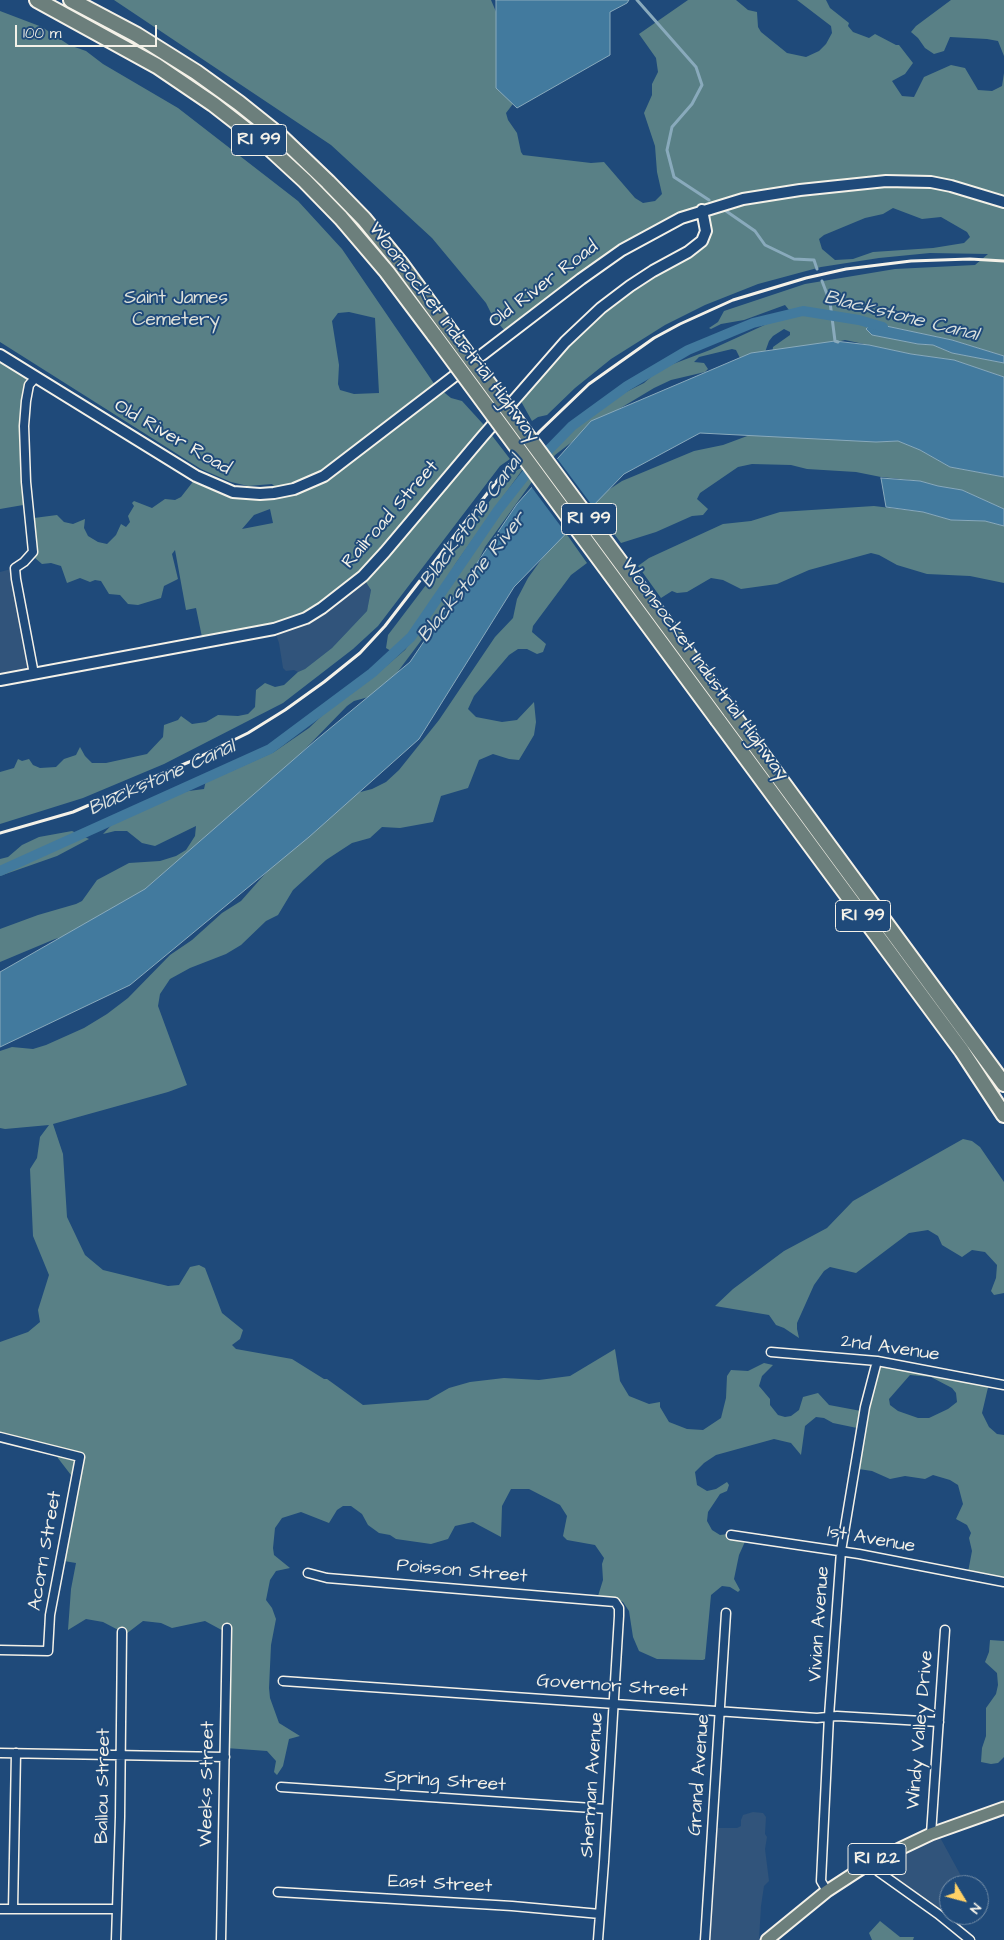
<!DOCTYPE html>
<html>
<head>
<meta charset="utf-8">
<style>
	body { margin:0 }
	#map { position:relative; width:1004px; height:1940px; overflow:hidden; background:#1f4a7a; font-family:"Architects Daughter",sans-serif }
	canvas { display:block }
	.north { position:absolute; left:939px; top:1875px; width:50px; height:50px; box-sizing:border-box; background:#1f4a7a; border:1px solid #748da6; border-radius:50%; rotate:127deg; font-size:14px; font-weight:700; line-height:20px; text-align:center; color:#f4f1e8 }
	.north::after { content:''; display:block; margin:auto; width:18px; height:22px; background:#ffd166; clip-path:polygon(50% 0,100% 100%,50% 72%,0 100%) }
	.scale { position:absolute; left:15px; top:25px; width:142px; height:22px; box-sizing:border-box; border:2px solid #f4f1e8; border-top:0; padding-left:6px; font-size:15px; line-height:18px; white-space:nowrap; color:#f4f1e8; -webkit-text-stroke:4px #1f4a7a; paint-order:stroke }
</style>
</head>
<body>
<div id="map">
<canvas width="1004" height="1940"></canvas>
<div class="north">N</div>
<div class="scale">100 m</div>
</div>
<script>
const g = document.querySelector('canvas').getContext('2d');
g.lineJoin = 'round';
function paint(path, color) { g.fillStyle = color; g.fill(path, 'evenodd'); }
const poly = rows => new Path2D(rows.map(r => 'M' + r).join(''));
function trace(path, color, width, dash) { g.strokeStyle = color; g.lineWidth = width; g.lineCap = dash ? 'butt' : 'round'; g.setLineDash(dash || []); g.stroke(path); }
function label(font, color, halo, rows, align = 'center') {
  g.font = font + ' "Architects Daughter",sans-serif'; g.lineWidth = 4; g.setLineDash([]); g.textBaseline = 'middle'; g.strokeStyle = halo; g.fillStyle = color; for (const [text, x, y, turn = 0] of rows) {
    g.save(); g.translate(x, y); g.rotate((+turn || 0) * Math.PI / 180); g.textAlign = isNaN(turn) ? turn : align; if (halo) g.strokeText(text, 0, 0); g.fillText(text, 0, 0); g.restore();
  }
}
const built = poly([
	[11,569,13,570,32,670,0,677,0,572],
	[362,576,371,590,367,611,332,648,305,669,298,672,294,670,286,671,283,668,279,643,273,626],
	[753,1812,763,1813,766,1817,765,1834,767,1837,765,1849,769,1881,764,1886,761,1906,759,1940,703,1940,707,1848,709,1828,737,1828,741,1826,741,1820,743,1815],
	[936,1830,966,1885,949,1885,949,1915,953,1915,949,1921,869,1862]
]);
const green = poly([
	[114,0,491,0,503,28,522,92,506,113,508,120,517,133,521,152,523,155,591,163,604,162,635,198,643,203,655,201,662,194,657,172,655,146,644,113,652,95,652,84,658,72,656,58,639,34,688,0,736,0,748,10,757,12,758,27,761,32,787,53,806,57,819,51,826,44,832,33,831,26,797,0,826,0,830,8,849,23,848,26,853,32,869,38,875,34,896,45,899,45,913,63,905,74,892,81,902,96,914,97,924,77,951,65,965,68,978,90,992,91,1002,86,1004,73,1004,356,952,340,872,323,867,329,872,335,918,344,933,345,952,353,1004,363,1004,377,954,360,911,354,845,340,772,357,773,347,790,335,790,332,784,329,773,336,769,341,764,355,740,358,736,350,732,349,699,357,694,362,704,363,708,369,705,372,671,380,654,388,599,421,555,455,550,462,545,457,573,428,624,393,644,383,660,369,710,350,782,317,789,310,785,305,744,320,721,324,711,329,709,328,718,322,724,311,805,284,895,269,975,265,988,254,930,253,879,258,821,267,758,284,705,305,665,325,611,359,575,388,547,415,538,417,532,421,518,396,571,329,693,245,701,234,703,215,676,215,652,228,614,250,543,301,505,331,493,317,486,303,432,238,331,145],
	[893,208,922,219,941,217,967,232,970,237,964,243,933,248,873,252,853,259,835,260,822,249,819,239,824,235,865,218,883,214],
	[951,0,1004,0,1004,56,998,41,987,39,950,37,944,51,934,54,925,48,918,38,911,32,916,26],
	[0,11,42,27,69,45,86,51,103,64,178,108,298,201,342,249,435,385,451,398,462,401,483,424,510,459,500,466,378,626,353,649,283,703,164,764,83,798,0,824,0,772,14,768,18,759,22,761,29,759,33,765,40,768,56,767,64,759,76,755,80,747,85,756,92,763,106,763,147,754,163,737,164,725,178,720,181,716,192,724,206,722,218,715,238,716,248,714,255,707,256,690,265,683,275,687,284,685,298,672,305,669,332,648,367,611,371,590,362,576,327,601,292,619,273,626,204,638,202,637,196,608,186,610,175,550,172,554,178,579,164,586,161,598,138,605,128,604,120,595,109,594,101,581,95,580,90,582,80,578,67,583,61,566,51,563,42,564,28,552,31,546,30,520,34,518,57,515,64,522,73,524,85,519,84,528,88,536,98,542,107,544,116,535,121,524,126,527,130,522,128,516,134,506,132,503,134,501,152,508,165,499,175,500,181,497,199,474,235,487,249,488,274,486,272,484,248,486,231,482,201,469,0,342],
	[349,312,375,318,379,393,354,394,340,390,338,384,339,365,332,321,338,313],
	[270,509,273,523,242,529,254,515],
	[0,353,33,374,27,398,29,504,0,509],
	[758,432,876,442,898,441,920,450,950,467,1004,477,1004,509,962,490,938,486,920,481,881,477,856,472,807,469,791,465,752,464,738,467,700,493,697,499,708,509,703,515,692,516,656,532,621,543,590,502,622,481,694,451,723,445],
	[525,466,456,563,440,592,403,642,391,651,386,648,388,635,511,473],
	[531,471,534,479,485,547,474,570,387,686,372,696,354,701,347,706,281,774,216,846,90,929,55,939,0,962,0,929,38,915,76,904,82,901,97,880,129,863,160,861,176,856,186,850,195,836,196,826,155,846,142,843,127,831,115,831,103,834,120,816,181,792,204,789,207,776,220,776,274,752,309,728,331,707,371,679,405,650,445,595,473,550],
	[874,506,923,512,951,520,985,521,1004,526,1004,583,970,576,927,574,897,565,879,555,871,553,809,570,777,584,741,589,723,580,711,578,687,592,677,593,672,591,661,598,638,566,649,558,723,524,751,521,780,512],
	[563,529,587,563,571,575,533,626,532,632,546,644,543,652,537,654,527,649,518,649,509,655,474,696,468,709,476,717,502,722,517,720,534,702,536,722,534,735,519,760,509,759,493,754,479,760,468,788,441,796,433,822,400,828,382,827,370,838,352,843,326,860,293,890,278,915,266,921,241,945,226,954,190,968,170,979,160,994,158,1006,187,1085,168,1092,53,1124,63,1154,67,1217,85,1255,103,1270,168,1286,179,1285,190,1267,199,1265,205,1268,222,1313,243,1330,240,1339,232,1345,236,1349,292,1359,324,1379,327,1379,363,1405,428,1400,449,1388,470,1382,504,1378,539,1380,570,1376,615,1349,620,1381,629,1396,649,1404,660,1402,660,1407,669,1422,687,1429,703,1430,721,1418,726,1398,727,1376,731,1370,748,1371,764,1363,773,1365,762,1376,759,1386,770,1399,770,1405,778,1415,785,1417,791,1416,799,1410,803,1397,818,1393,829,1405,861,1411,871,1364,907,1363,921,1365,990,1379,982,1413,989,1427,997,1434,1004,1435,1004,1579,968,1572,972,1551,969,1538,971,1533,967,1525,956,1519,963,1504,958,1485,950,1480,933,1475,925,1479,905,1476,890,1479,872,1471,852,1468,857,1428,833,1423,824,1418,816,1417,805,1426,801,1455,791,1443,774,1439,716,1455,704,1463,695,1472,697,1485,707,1491,716,1489,727,1482,729,1485,727,1491,720,1494,708,1512,707,1521,712,1530,720,1535,736,1533,748,1535,739,1555,734,1579,740,1590,738,1592,730,1587,722,1586,711,1595,705,1659,703,1660,657,1659,639,1651,633,1637,629,1611,623,1602,614,1598,609,1599,598,1596,603,1580,602,1564,604,1558,595,1545,567,1540,563,1536,567,1516,560,1505,529,1489,511,1489,502,1506,501,1537,473,1522,455,1526,448,1539,431,1544,396,1539,390,1535,379,1533,368,1525,362,1514,351,1506,343,1506,337,1510,329,1523,301,1512,282,1518,275,1528,273,1548,274,1555,290,1568,276,1571,270,1580,266,1600,272,1608,276,1619,271,1645,269,1688,270,1698,279,1723,300,1736,289,1739,283,1766,277,1775,274,1772,276,1761,267,1751,226,1748,229,1634,205,1621,172,1628,161,1623,143,1621,126,1634,103,1622,86,1619,68,1630,71,1589,76,1563,64,1561,74,1479,51,1449,0,1438,0,1342,28,1332,40,1322,38,1310,49,1275,33,1236,30,1169,37,1158,40,1137,49,1125,5,1129,0,1128,0,1051,12,1047,33,1049,46,1045,84,1028,107,1014,128,998,170,955,192,940,222,913,241,901,279,858,349,795,372,789,386,782,399,770,439,720,495,637,513,618,517,599,528,578],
	[910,1375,931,1377,952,1388,956,1393,957,1402,948,1409,929,1418,918,1418,898,1411,890,1405,889,1399],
	[72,831,89,839,57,856,0,876,0,859,8,857,22,845,39,837],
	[963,1139,972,1141,980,1147,1004,1182,1004,1293,994,1295,991,1291,996,1278,997,1265,985,1252,972,1250,962,1257,942,1245,938,1236,928,1230,909,1233,856,1273,830,1267,824,1271,814,1285,797,1323,797,1329,799,1338,784,1328,776,1325,769,1315,715,1306,733,1289,784,1251,827,1228,853,1201],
	[990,1640,1004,1641,1004,1757,998,1763,991,1764,981,1762,982,1748,986,1736,986,1708,996,1694,998,1685,997,1673,985,1662,989,1652],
	[880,1921,900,1937,914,1937,913,1940,872,1940,869,1933]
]);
const water = poly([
	[496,0,629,0,627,3,610,12,610,55,517,108,496,88,496,0],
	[872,323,952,340,1004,356,1004,363,952,353,933,345,918,344,872,335,866,329,872,323],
	[835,341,869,345,911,354,954,360,1004,377,1004,477,950,467,920,450,898,441,876,442,700,433,624,474,514,587,419,739,309,837,130,985,0,1047,0,972,145,889,316,740,410,662,517,504,591,421,751,353,835,341],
	[881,478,920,481,938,486,962,490,1004,509,1004,526,985,521,951,520,923,512,886,507,881,478]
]);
const pier = poly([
	[556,457,594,508,568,536,530,485]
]);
const stream = poly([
	[637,0,696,67,702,85,692,104,672,127,667,150,674,177,709,200],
	[726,211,755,231,765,245,794,259,814,260,817,269],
	[822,281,830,302,835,341,838,342]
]);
const canal = poly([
	[0,871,270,749,372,673,411,637,498,510,531,468,572,426,627,386,688,350,753,323,803,311,859,320,883,327]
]);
const street = poly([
	[34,674,16,579,15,568,24,562,33,552,26,482,24,426,26,401,29,385,36,377],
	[771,1352,877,1361,1004,1385],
	[0,1437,80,1457,50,1615,48,1651,0,1650],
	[731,1535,859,1554,1004,1582],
	[308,1573,327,1578,615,1602,619,1608,619,1616,604,1862,598,1940],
	[283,1681,817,1718,837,1716,939,1722],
	[0,1753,225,1757],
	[281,1787,607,1809],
	[931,1834,945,1630],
	[870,1863,879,1872,938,1914,970,1940],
	[827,1891,821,1881,829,1716,841,1551,865,1407,877,1361],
	[278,1892,512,1906,600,1914],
	[0,1909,116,1909],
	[13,1909,16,1753],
	[116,1940,120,1817,122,1632],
	[221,1940,227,1628],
	[705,1940,726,1613]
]);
const secondary = poly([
	[0,355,196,476,233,492,260,494,274,493,294,489,324,476,581,279,622,250,681,218,743,199,800,190,886,181,931,182,951,186,1004,202],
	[0,680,274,629,306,618,322,608,363,576,385,552,482,437,565,342,601,308,630,286,653,271,688,252,702,241,706,231,702,210]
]);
const primary = poly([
	[767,1940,827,1891,870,1863,931,1834,1004,1808]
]);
const highway = poly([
	[37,0,157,66,213,104,267,146,305,181,341,218,387,272,435,336],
	[71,0,137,35,196,72,239,103,279,135,328,182,364,219,401,264,447,327],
	[730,711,1004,1084],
	[718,720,962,1051,1004,1115]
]);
const rail = poly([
	[0,833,73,812,189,762,248,733,285,710,324,682,360,653,385,626,510,464,540,431,589,384,654,338,680,324,733,300,806,278,846,269,911,261,970,259,1004,261]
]);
const highwayBridge = poly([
	[447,327,730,711],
	[435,336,718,720]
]);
const shields = [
	[259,140,55],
	[589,519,55],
	[863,916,55],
	[877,1859,58]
];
const shieldNames = [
	["RI 99",259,140],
	["RI 99",589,519],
	["RI 99",863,916],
	["RI 122",877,1859]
];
const streetNames = [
	["Old River Road",544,285,-37],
	["Woonsocket Industrial Highway",453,333,53],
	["Old River Road",172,438,30],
	["Railroad Street",391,515,-49],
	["Woonsocket Industrial Highway",704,670,54],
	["2nd Avenue",890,1349,8],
	["1st Avenue",871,1540,10],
	["Acorn Street",46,1551,-80],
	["Poisson Street",462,1572,5],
	["Vivian Avenue",820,1624,-86],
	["Governor Street",612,1687,4],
	["Windy Valley Drive",921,1730,-85],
	["Grand Avenue",700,1775,-86],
	["Spring Street",445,1782,4],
	["Weeks Street",208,1784,-89],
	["Sherman Avenue",593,1785,-86],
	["Ballou Street",104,1786,-89],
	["East Street",440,1885,3]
];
const parkNames = [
	["Saint James",176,299],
	["Cemetery",176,321]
];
const waterNames = [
	["Blackstone Canal",901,317,14],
	["Blackstone Canal",472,522,-54],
	["Blackstone River",473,578,-51],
	["Blackstone Canal",162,779,-24]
];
paint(built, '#31547b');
paint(green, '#598086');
paint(water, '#427a9e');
trace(water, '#89aabc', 1);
paint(pier, '#1f4a7a');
trace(stream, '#89aabc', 3);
trace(canal, '#427a9e', 10);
trace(street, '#f4f1e8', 11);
trace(secondary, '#f4f1e8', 14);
trace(primary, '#f4f1e8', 15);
trace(highway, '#f4f1e8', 18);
trace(street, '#1f4a7a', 8);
trace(secondary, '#1f4a7a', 10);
trace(primary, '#6c7f7c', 11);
trace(highway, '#6c7f7c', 14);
trace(rail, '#f4f1e8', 3);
trace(highwayBridge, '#f4f1e8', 18, []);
trace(highwayBridge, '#6c7f7c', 14);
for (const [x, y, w] of shields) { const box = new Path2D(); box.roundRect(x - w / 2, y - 15.5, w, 31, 4); g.fillStyle = '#1f4a7a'; g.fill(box); trace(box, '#f4f1e8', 1); }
label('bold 18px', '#f4f1e8', null, shieldNames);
label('19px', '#f4f1e8', '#1f4a7a', streetNames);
label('19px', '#dde0d9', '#1f4a7a', parkNames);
label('italic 20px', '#d9dfdd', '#1f4a7a', waterNames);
</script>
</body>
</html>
